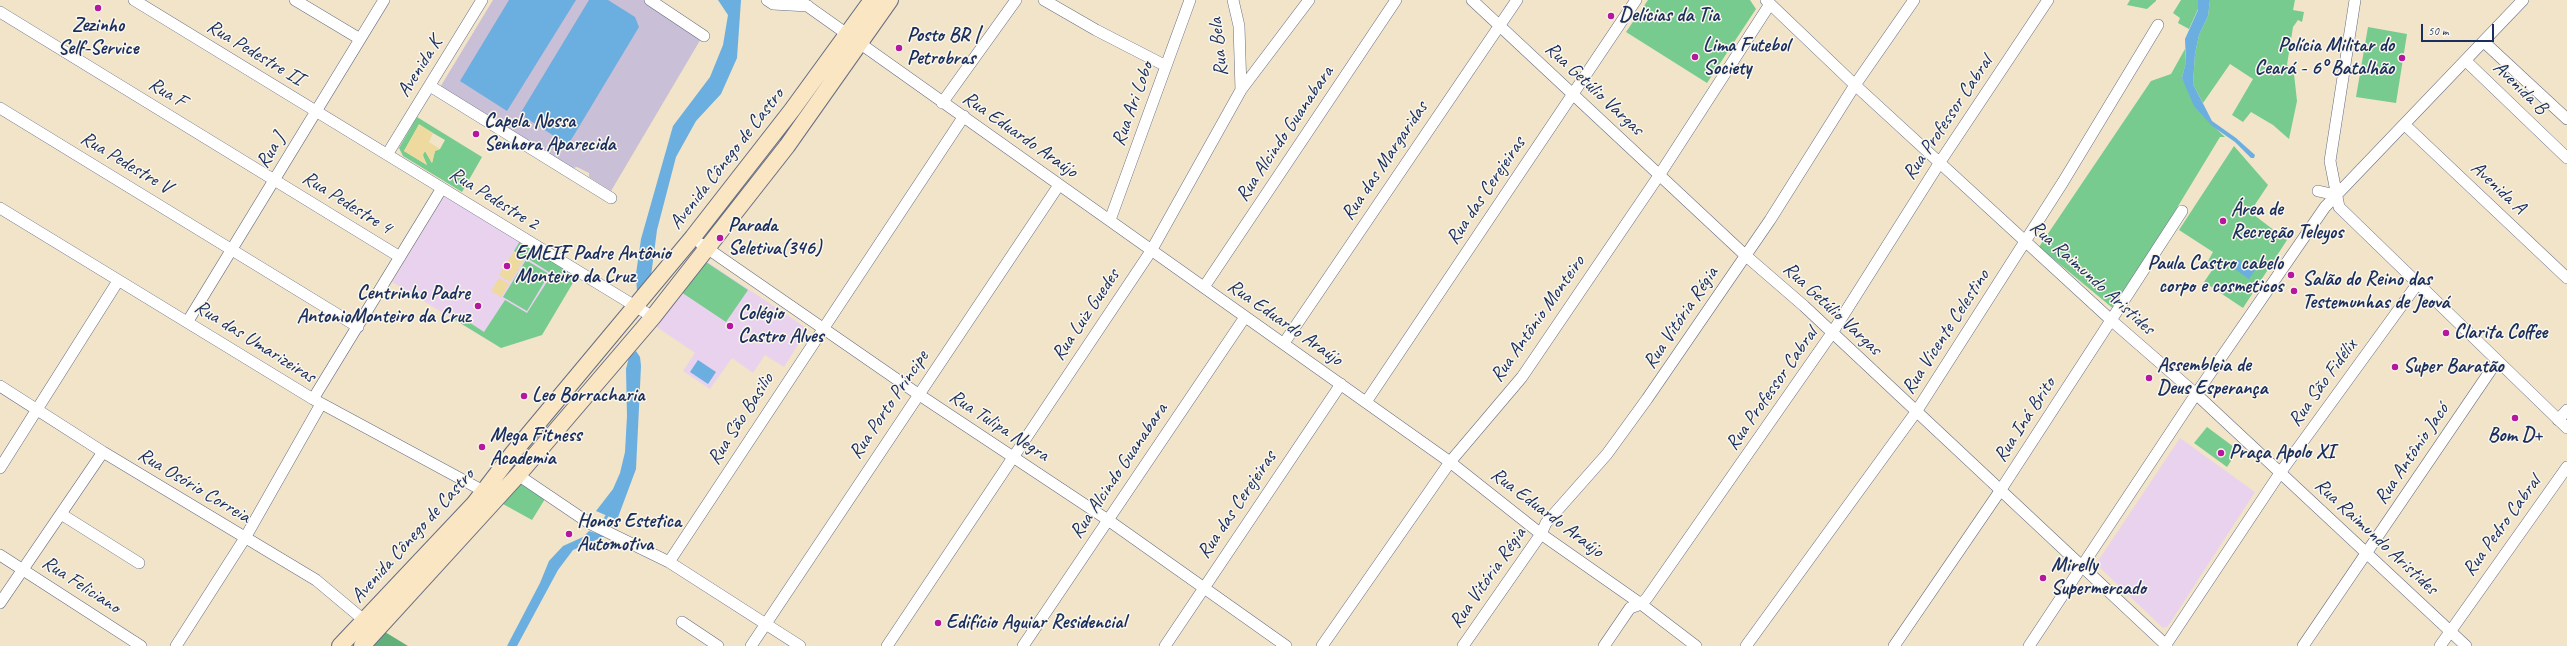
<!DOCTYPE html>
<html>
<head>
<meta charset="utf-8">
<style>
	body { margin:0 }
	#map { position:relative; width:2567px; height:646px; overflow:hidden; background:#f1e4c8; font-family:Caveat,sans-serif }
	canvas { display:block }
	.scale { position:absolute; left:2421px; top:24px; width:73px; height:18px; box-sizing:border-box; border:2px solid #1b2f5e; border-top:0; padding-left:5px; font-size:12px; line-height:14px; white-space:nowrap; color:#1b2f5e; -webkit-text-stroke:3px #fbf7ec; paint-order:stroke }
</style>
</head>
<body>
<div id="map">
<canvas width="2567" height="646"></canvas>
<div class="scale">50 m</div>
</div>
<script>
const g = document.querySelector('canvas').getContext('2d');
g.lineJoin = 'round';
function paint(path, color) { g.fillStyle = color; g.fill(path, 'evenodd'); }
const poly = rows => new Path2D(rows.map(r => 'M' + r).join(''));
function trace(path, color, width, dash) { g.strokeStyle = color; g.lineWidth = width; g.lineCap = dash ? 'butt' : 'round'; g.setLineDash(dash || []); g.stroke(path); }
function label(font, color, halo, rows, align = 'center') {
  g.font = font + ' Caveat,sans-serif'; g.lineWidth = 3; g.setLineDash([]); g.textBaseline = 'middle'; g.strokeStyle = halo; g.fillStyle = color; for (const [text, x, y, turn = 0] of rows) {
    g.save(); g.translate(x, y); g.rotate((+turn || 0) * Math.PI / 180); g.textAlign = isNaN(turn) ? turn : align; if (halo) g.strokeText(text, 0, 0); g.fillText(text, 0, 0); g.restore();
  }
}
const built = poly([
	[447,196,577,276,542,335,501,348,392,282,443,198],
	[703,259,808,329,784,367,765,355,753,373,732,358,710,389,683,371,695,353,651,323],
	[2180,438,2255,492,2168,626,2163,628,2096,564]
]);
const industrial = poly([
	[493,0,644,0,702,37,611,191,589,177,589,173,577,167,573,168,439,89]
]);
const green = poly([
	[1648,0,1750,0,1756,9,1707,83,1626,32],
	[2130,0,2156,0,2156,1,2147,9,2127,5],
	[2181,0,2198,0,2198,9,2189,29,2178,23,2180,18,2173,13],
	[2210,0,2295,0,2293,10,2304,12,2302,22,2298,20,2293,27,2287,65,2291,67,2294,74,2297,101,2289,139,2273,125,2251,112,2243,122,2232,115,2253,79,2230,64,2203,103,2193,84,2195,54,2199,35,2208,16],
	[2368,27,2407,34,2396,103,2356,97],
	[2185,49,2186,62,2182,78,2208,121,2225,137,2220,137,2115,310,2039,247,2151,81,2171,74],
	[417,117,482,157,462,192,403,156,399,148],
	[419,125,445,140,440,149,435,151,432,163,425,151,422,155,427,165,404,151],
	[2234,146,2268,185,2250,212,2287,240,2243,308,2204,282,2215,266,2208,261,2213,252,2179,230],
	[520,241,530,248,524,260,514,251],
	[533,249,577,276,542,335,501,348,452,318,455,313,484,332,505,300,527,313,552,274,527,258],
	[526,260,549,274,527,311,503,297],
	[703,260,748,290,726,322,681,292],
	[2207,427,2238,450,2227,467,2194,443],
	[522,482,545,499,532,520,503,504]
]);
const forest = poly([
	[385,632,408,646,373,646]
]);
const sand = poly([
	[419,124,433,133,429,142,440,149,435,151,432,163,425,151,423,155,427,165,404,151],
	[514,251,524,260,510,282,499,275],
	[499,278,509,284,501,297,491,291]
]);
const water = poly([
	[509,0,576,0,507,111,460,81],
	[589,0,608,0,635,17,639,27,568,145,520,114],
	[718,0,741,0,737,58,721,94,696,121,676,157,657,230,651,276,637,293,636,274,641,239,673,126,710,77,723,45,728,15],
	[2198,0,2210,0,2208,16,2199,35,2195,54,2193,84,2212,121,2236,138,2255,155,2254,158,2251,158,2235,142,2212,126,2194,106,2182,78,2186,62,2185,39,2198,10],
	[2238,259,2255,270,2249,279,2232,267],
	[636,351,640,357,641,366,636,469,617,520,596,511,613,489,620,473,625,452,627,416,626,369,629,357],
	[698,360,716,372,708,384,690,372],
	[589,531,605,536,573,550,558,570,517,646,507,646,540,583,549,561,563,546,583,537]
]);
const stream = poly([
	[601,526,608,514]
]);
const street = poly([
	[134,0,653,317],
	[295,0,360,39],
	[650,0,704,36],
	[767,0,773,4,808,6],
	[799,0,1450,462,1541,534,1641,604,1696,646],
	[1044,0,1096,30,1166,66],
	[1233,0,1239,26,1241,90],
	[1472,0,1745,255,1804,306,2167,646],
	[1766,0,1855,85,2111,320,2196,394,2466,646],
	[2355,0,2330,161,2339,207,2567,428],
	[0,12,400,257],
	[2484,42,2567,119],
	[2466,61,2567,158],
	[430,86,611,198],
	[942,103,1016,0],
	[0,108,358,327],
	[2405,125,2567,278],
	[388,153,482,0],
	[2318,191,2336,195],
	[0,208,313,399,489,494],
	[1110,220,1190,0],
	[701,244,918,394,1108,520,1286,646],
	[1204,287,1396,0],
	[188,321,384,0],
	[1284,343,1517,0],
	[0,386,103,452,316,580,365,621],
	[313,399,442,188],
	[1366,402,1636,0],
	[2558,420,2567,410],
	[0,468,118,281],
	[518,475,589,523,669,562,800,646],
	[61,514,139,563],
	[0,555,141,646],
	[669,562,964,116],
	[0,603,103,452],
	[682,622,718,646],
	[176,646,245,538,321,404],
	[751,646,1059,185],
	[887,646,1151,251,1241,90,1309,0],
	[1023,646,1245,317],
	[1165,646,1341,384],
	[1322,646,1450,462,1522,377,1660,174,1770,4],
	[1463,646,1541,534,1546,523,1607,454,1647,399,1770,220,1855,85,1914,0],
	[1604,646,1630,608,1641,604,1647,598,1832,333,1940,162,2048,0],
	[1746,646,1916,412,2063,182,2158,25],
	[1894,646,2000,491,2182,211],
	[2029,646,2196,394,2325,207,2523,0],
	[2165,646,2280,473,2418,283],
	[2303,646,2497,361],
	[2440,646,2567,467]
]);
const secondary = poly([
	[340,646,474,504,513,453,693,237,792,110,872,0],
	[362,646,518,475,653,317,787,146,890,0]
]);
const markers = [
	[98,8,4,"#b5179e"],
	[1611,16,4,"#b5179e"],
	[899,48,4,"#b5179e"],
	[1695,57,4,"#b5179e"],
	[2402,58,4,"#b5179e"],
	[476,134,4,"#b5179e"],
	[2223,221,4,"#b5179e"],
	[720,238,4,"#b5179e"],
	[507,266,4,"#b5179e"],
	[2291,275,4,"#b5179e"],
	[2294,291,4,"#b5179e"],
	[478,306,4,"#b5179e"],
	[730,326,4,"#b5179e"],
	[2446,333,4,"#b5179e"],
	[2395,367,4,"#b5179e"],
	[2149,378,4,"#b5179e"],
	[524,396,4,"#b5179e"],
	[2515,418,4,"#b5179e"],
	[482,447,4,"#b5179e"],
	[2221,453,4,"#b5179e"],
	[569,534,4,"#b5179e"],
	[2043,578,4,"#b5179e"],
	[938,623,4,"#b5179e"]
];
const poiNames = [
	["Delícias da Tia",1619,16],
	["Zezinho",98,26,"center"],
	["Self-Service",98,49,"center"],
	["Posto BR |",907,36],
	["Petrobras",907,59],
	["Lima Futebol",1703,46],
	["Society",1703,69],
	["Polícia Militar do",2394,46,"right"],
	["Ceará - 6° Batalhão",2394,69,"right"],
	["Capela Nossa",484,122],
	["Senhora Aparecida",484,145],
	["Área de",2231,210],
	["Recreção Teleyos",2231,233],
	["Parada",728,226],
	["Seletiva(346)",728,249],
	["EMEIF Padre Antônio",515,254],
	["Monteiro da Cruz",515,277],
	["Paula Castro cabelo",2283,264,"right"],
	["corpo e cosmeticos",2283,287,"right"],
	["Salão do Reino das",2302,280],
	["Testemunhas de Jeová",2302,303],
	["Centrinho Padre",470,294,"right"],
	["AntonioMonteiro da Cruz",470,317,"right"],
	["Colégio",738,314],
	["Castro Alves",738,337],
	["Clarita Coffee",2454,333],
	["Assembleia de",2157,366],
	["Deus Esperança",2157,389],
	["Super Baratão",2403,367],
	["Leo Borracharia",532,396],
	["Mega Fitness",490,436],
	["Academia",490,459],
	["Bom D+",2515,436,"center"],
	["Praça Apolo XI",2229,453],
	["Honos Estetica",577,522],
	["Automotiva",577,545],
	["Mirelly",2051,566],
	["Supermercado",2051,589],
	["Edifício Aguiar Residencial",946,623]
];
const streetNames = [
	["Rua Bela",1219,47,-96],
	["Rua Pedestre II",255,53,31],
	["Avenida K",420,67,-58],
	["Avenida B",2520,88,44],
	["Rua Getúlio Vargas",1594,89,43],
	["Rua F",167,93,31],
	["Rua Ari Lobo",1133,104,-70],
	["Rua Professor Cabral",1948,118,-56],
	["Rua Alcindo Guanabara",1285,134,-56],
	["Rua Eduardo Araújo",1020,135,35],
	["Rua J",271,151,-59],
	["Avenida Cônego de Castro",727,159,-52],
	["Rua das Margaridas",1385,161,-56],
	["Rua Pedestre V",126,163,31],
	["Avenida A",2498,188,43],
	["Rua das Cerejeiras",1486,191,-56],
	["Rua Pedestre 2",494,199,32],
	["Rua Pedestre 4",347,203,32],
	["Rua Raimundo Aristides",2092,278,42],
	["Rua Getúlio Vargas",1832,309,43],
	["Rua Luiz Guedes",1086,315,-56],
	["Rua Vitória Régia",1681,318,-56],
	["Rua Antônio Monteiro",1538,319,-55],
	["Rua Eduardo Araújo",1285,323,35],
	["Rua Vicente Celestino",1946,332,-57],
	["Rua das Umarizeiras",255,342,32],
	["Rua São Fidélix",2323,383,-54],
	["Rua Professor Cabral",1772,389,-55],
	["Rua Porto Príncipe",889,405,-56],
	["Rua São Basilio",741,419,-57],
	["Rua Iná Brito",2025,420,-57],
	["Rua Tulipa Negra",999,426,33],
	["Rua Antônio Jacó",2412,454,-56],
	["Rua Alcindo Guanabara",1119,471,-56],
	["Rua Osório Correia",194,486,31],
	["Rua das Cerejeiras",1237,505,-56],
	["Rua Eduardo Araújo",1547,513,37],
	["Rua Pedro Cabral",2502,526,-54],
	["Avenida Cônego de Castro",413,536,-48],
	["Rua Raimundo Aristides",2376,537,43],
	["Rua Vitória Régia",1488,578,-55],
	["Rua Feliciano",81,585,33]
];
paint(built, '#e9d2ed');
paint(industrial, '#c9bfd7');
paint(green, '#77cb8e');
paint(forest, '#61af79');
paint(sand, '#eeda9e');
paint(water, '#6baee0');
trace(stream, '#6baee0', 3);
trace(street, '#666e83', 12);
trace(secondary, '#666e83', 18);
trace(street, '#fff', 11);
trace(secondary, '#fbe6c4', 16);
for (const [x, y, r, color] of markers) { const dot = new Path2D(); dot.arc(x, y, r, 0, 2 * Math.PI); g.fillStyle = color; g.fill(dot); trace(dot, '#fbf7ec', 1.5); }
label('bold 20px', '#1b2f5e', '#fbf7ec', poiNames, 'left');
label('20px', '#1b2f5e', '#fbf7ec', streetNames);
</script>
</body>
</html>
